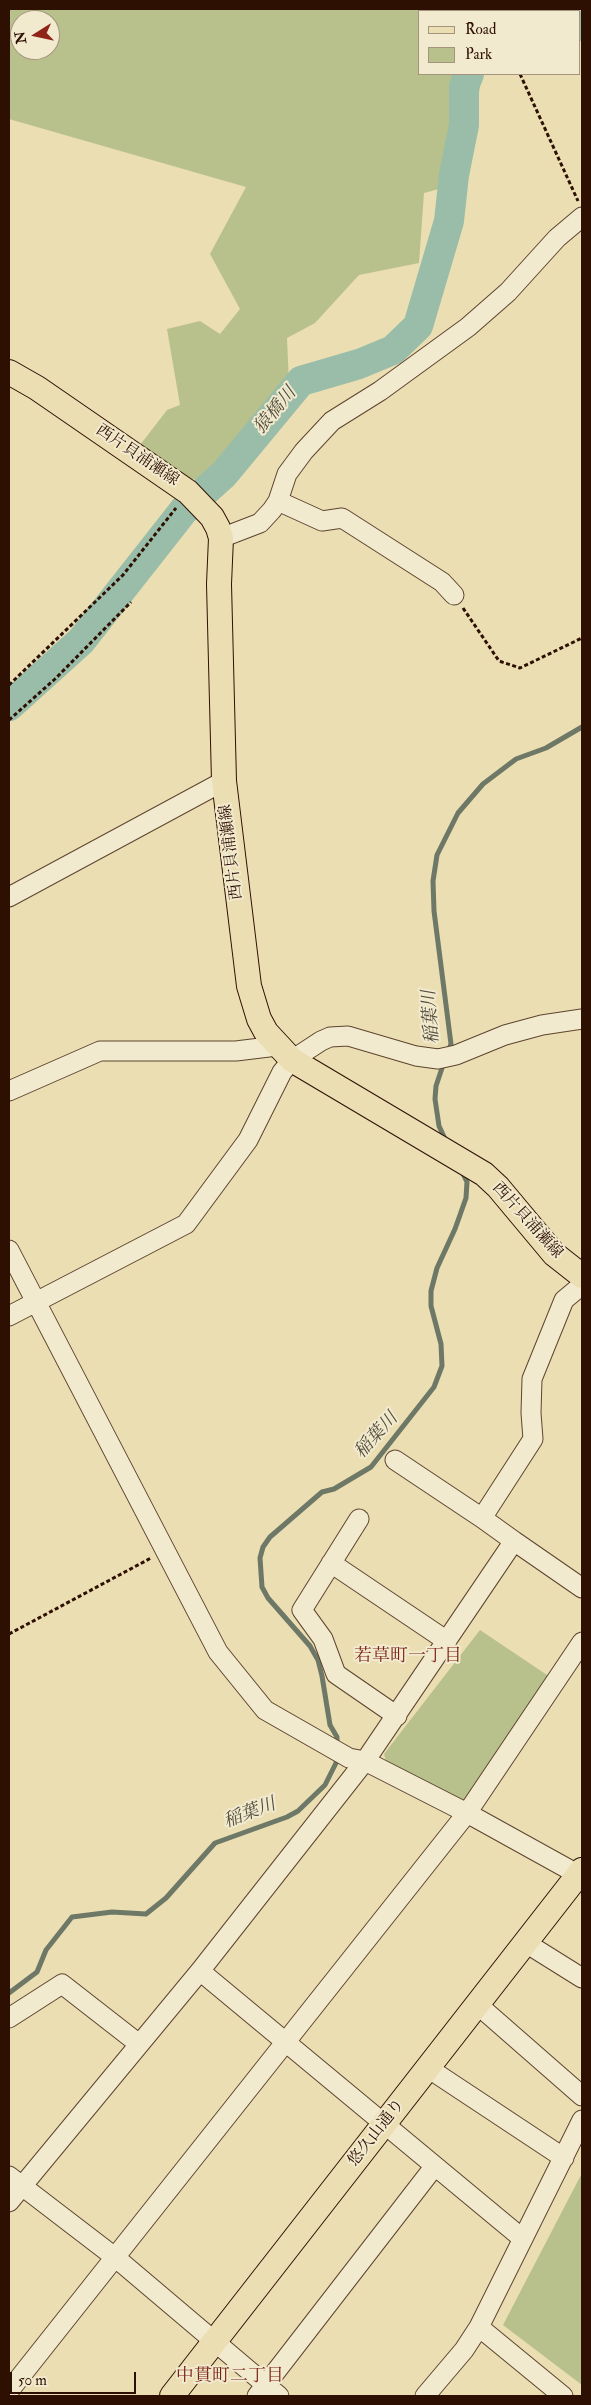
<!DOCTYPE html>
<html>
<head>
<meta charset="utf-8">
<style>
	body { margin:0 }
	#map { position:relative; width:591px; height:2405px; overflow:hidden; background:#ebdeb3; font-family:"IM FELL Double Pica",serif }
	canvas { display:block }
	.frame { position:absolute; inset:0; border:10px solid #2e1003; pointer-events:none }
	.legend { position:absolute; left:418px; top:10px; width:162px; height:65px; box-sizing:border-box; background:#f2eace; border:1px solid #a4937d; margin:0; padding:6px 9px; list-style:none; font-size:15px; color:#2e1003 }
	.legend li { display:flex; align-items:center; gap:10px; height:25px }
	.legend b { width:25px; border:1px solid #a4937d }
	.north { position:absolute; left:10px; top:10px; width:50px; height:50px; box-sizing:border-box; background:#f2eace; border:1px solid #a4937d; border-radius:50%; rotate:260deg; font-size:14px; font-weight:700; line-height:20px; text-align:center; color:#2e1003 }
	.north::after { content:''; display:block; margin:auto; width:18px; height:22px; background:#8f2418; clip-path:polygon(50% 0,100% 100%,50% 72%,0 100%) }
	.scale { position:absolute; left:10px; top:2372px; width:126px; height:22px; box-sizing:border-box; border:2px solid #2e1003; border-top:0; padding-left:6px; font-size:15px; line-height:18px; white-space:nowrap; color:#2e1003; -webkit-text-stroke:4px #f2eace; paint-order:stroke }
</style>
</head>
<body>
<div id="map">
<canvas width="591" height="2405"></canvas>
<div class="frame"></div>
<ul class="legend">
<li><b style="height:6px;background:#ebdeb3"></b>Road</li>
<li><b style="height:14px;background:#b8c18b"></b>Park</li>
</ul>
<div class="north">N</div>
<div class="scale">50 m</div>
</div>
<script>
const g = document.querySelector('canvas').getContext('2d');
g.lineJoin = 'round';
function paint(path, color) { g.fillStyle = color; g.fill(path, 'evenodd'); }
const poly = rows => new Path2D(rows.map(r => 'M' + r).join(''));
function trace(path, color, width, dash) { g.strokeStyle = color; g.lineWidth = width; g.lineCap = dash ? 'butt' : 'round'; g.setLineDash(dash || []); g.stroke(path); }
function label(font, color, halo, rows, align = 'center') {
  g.font = font + ' "IM FELL Double Pica","Noto Serif JP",serif'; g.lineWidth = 4; g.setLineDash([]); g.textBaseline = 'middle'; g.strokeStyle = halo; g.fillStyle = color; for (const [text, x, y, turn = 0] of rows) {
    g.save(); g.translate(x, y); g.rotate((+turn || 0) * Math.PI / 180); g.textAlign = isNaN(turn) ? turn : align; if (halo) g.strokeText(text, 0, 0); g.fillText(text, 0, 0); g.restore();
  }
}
const green = poly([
	[9,9,494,9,492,11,420,11,420,74,482,74,465,182,424,193,419,263,359,275,315,323,287,338,289,384,205,481,183,478,137,449,167,410,180,405,167,329,200,321,220,334,240,309,210,254,246,187,9,119],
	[20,20,50,20,50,50,20,50],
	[480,1630,550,1677,465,1803,387,1765,384,1754],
	[582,2173,582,2385,503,2325]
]);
const stream = poly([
	[448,1052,451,1044,434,911,433,881,437,855,458,813,483,784,516,759,546,748,582,727],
	[444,1062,436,1086,435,1099,439,1126,446,1141],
	[337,1747,337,1737,330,1725,322,1676,318,1660,310,1646,268,1598,262,1587,260,1558,263,1547,270,1537,322,1492,334,1489,371,1467,434,1387,442,1366,441,1344,431,1306,431,1291,437,1268,455,1229,466,1198,467,1182,461,1170],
	[9,1993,37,1972,46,1950,72,1917,112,1912,146,1914,166,1898,215,1843,287,1817,298,1811,325,1785,336,1763,337,1755]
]);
const river = poly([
	[580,26,582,26],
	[9,706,81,641,184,510,224,474,301,381,359,364,393,350,418,326,449,221,454,175,464,125,464,86,469,74]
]);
const path = poly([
	[496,11,498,9],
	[520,74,578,201],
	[463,608,499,661,520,668,582,638],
	[9,685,123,575,176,508],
	[9,720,55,679,131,602],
	[9,1634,151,1558]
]);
const minor = poly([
	[278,501,322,521,342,518,442,582,454,595],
	[221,538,260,523,272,510,278,501,287,474,304,451,332,421,380,391,468,327,508,292,557,238,582,217],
	[9,897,224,781],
	[9,1091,100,1051,236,1051,277,1046],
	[9,1250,218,1652,265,1710,349,1758,365,1761,467,1813,579,1875],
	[9,1316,186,1224,248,1140,282,1072,292,1060,321,1041,330,1037,348,1036,416,1056,438,1059,456,1055,505,1035,542,1025,582,1019],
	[395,1460,482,1518],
	[359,1519,302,1610,323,1639,336,1674,397,1716],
	[514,1541,482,1518,533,1439,531,1413,532,1379,564,1300,582,1285],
	[331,1563,447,1641],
	[526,1943,582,1978],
	[200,1971,523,2239],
	[478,2005,582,2096],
	[9,2018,62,1984,139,2044],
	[428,2068,564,2158],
	[9,2176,116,2258,279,2396],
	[9,2202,200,1971,365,1761,514,1541,582,1588],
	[479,2327,563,2396],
	[9,2391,467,1813,582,1642],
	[257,2396,434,2167],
	[425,2396,464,2350,479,2327,582,2120]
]);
const major = poly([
	[9,372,37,388,188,492,212,517,218,528,221,538,219,584,224,781,249,986,259,1019,266,1032,292,1060,484,1174,498,1187,554,1254,582,1276],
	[172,2396,582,1870]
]);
const streetNames = [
	["西片貝浦瀬線",137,456,34],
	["西片貝浦瀬線",232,852,-97],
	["西片貝浦瀬線",527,1221,48],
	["悠久山通り",377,2133,-52]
];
const waterNames = [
	["猿橋川",276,411,-50],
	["稲葉川",432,1017,-94],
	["稲葉川",377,1436,-48],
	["稲葉川",250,1814,-21]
];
const neighbourhoodNames = [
	["若草町一丁目",408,1657],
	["中貫町二丁目",230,2377]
];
paint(green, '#b8c18b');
trace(stream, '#6e7866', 5);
trace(river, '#99bda8', 30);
trace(minor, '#5d442f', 21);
trace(major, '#2e1003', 26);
trace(path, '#2e1003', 3, [4, 2.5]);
trace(minor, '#f2eace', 19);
trace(major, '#ebdeb3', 24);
label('16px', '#2e1003', '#f2eace', streetNames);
label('italic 18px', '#534d3d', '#f2eace', waterNames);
label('18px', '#7a1f14', '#f2eace', neighbourhoodNames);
</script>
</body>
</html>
